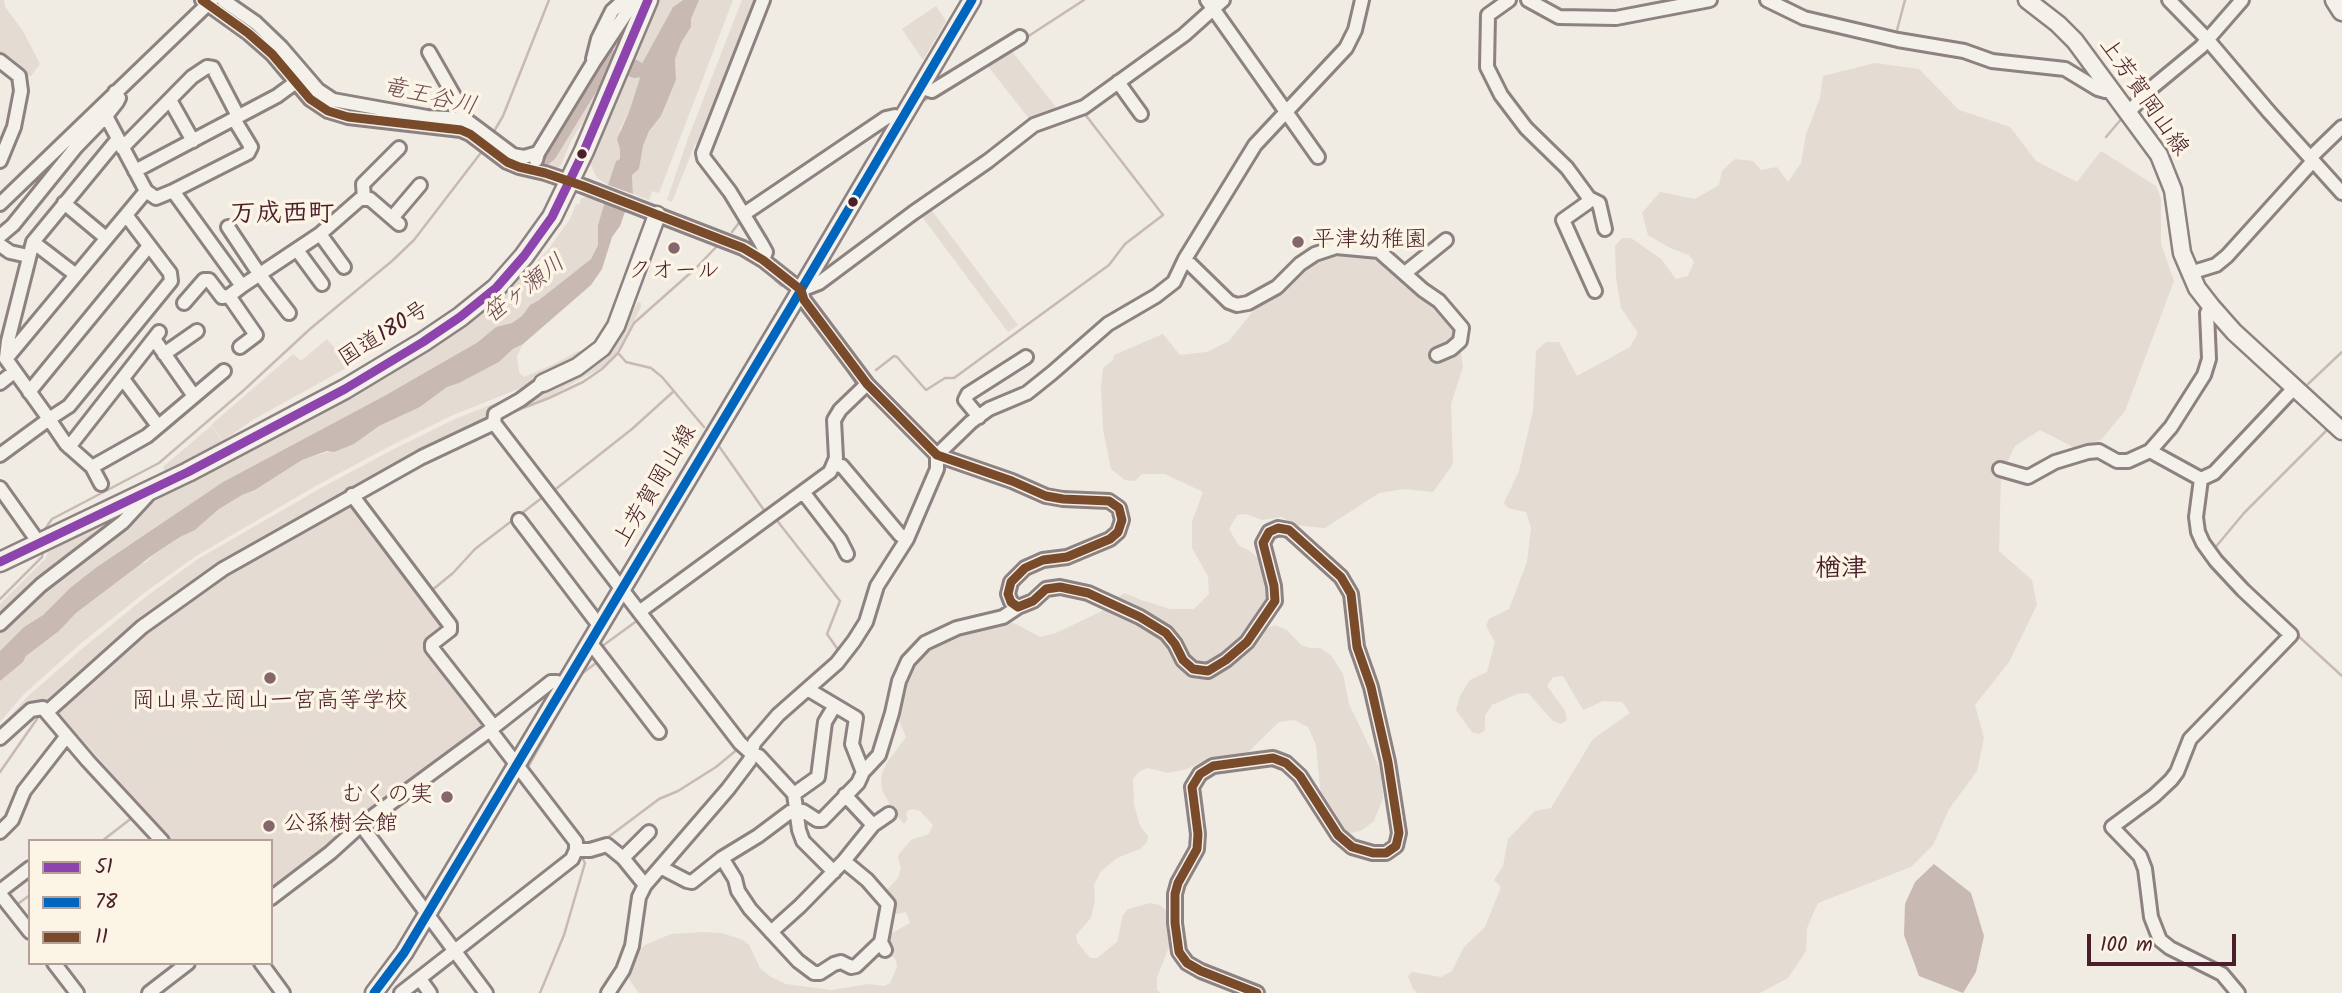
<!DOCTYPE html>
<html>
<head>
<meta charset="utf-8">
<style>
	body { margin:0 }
	#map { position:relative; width:2342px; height:993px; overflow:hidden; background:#f0ebe3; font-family:Kalam,sans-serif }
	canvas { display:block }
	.legend { position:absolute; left:28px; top:839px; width:245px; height:126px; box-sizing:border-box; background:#fcf5e5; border:2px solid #b59f9b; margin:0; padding:9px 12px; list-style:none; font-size:21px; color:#4a1f2b }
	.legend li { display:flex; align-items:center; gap:14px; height:35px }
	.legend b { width:35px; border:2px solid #b59f9b }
	.scale { position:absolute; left:2087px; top:934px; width:149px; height:32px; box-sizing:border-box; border:4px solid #4a1f2b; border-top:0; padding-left:9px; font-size:21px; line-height:24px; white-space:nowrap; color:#4a1f2b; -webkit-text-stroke:5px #fcf5e5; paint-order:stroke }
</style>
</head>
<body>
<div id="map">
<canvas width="2342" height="993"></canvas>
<ul class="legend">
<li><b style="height:9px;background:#8e44ad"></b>51</li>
<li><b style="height:9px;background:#0065bd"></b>78</li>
<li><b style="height:9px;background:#7a4b2a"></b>11</li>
</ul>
<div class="scale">100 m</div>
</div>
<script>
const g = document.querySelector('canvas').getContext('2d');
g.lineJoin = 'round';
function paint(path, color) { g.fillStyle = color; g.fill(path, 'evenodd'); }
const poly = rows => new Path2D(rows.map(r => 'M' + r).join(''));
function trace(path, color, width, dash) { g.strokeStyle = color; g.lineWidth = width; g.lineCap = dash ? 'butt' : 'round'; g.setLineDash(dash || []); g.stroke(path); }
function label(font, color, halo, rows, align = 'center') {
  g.font = font + ' Kalam,"Klee One",sans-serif'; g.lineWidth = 7; g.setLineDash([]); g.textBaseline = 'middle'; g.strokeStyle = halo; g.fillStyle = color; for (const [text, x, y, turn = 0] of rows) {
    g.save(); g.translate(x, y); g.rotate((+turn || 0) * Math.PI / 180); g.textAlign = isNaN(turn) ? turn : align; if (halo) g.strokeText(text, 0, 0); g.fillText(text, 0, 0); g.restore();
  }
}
const built = poly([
	[327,339,350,366,254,419,223,441,211,425,293,354,301,361],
	[350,498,447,628,429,643,486,725,486,730,271,894,271,841,172,841,55,709,143,629,224,571]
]);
const green = poly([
	[0,0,4,0,5,7,23,31,40,64,31,76,23,75,0,53],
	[656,0,683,0,673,7,639,68,628,63],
	[699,0,733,0,659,193,652,191,649,200,633,194,632,175,639,169,643,146,649,131,661,116,676,80,675,59,681,43,691,27,691,19],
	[742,0,756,0,700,145,695,144,672,202,667,200,687,141],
	[936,6,946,21,923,60,902,29],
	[613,42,616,45,588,114,571,141,561,165,557,168,538,166,538,157],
	[1011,50,1059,111,1031,121,987,65],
	[1875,63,1919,69,1959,110,2010,127,2036,161,2077,182,2101,151,2156,186,2161,199,2161,244,2174,281,2125,411,2101,440,2075,448,2040,430,2015,446,2001,475,1999,551,2032,580,2037,605,2009,662,1975,705,1984,738,1977,771,1949,809,1933,845,1911,867,1818,903,1807,928,1806,951,1788,978,1760,993,1417,993,1413,989,1408,976,1412,972,1441,977,1452,971,1464,947,1485,927,1501,887,1494,880,1503,866,1508,839,1535,811,1551,808,1593,739,1630,713,1622,702,1603,701,1583,710,1563,676,1553,677,1547,686,1565,711,1567,720,1561,724,1553,721,1528,693,1517,694,1492,705,1485,715,1485,730,1479,734,1472,732,1456,710,1460,696,1470,680,1487,672,1495,642,1486,626,1489,619,1509,609,1527,562,1531,528,1526,512,1508,508,1504,503,1519,471,1533,411,1536,351,1546,342,1559,342,1577,376,1630,347,1638,333,1621,308,1616,277,1615,246,1622,238,1631,238,1661,259,1676,279,1688,276,1694,262,1689,255,1670,248,1648,235,1642,213,1660,192,1695,199,1719,185,1722,171,1735,159,1753,161,1761,170,1777,167,1788,182,1801,163,1806,134,1820,98,1823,76],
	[625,70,640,78,629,112,620,128,620,159,616,161,608,185,597,178,589,162],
	[585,197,603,200,605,205,598,225,598,245,591,259,582,267,539,300,530,305,522,316,512,323,496,327,478,342,386,395,223,482,70,588,43,615,24,627,0,651,0,632,44,589,149,505,175,487,466,323,502,295,548,250,570,219,576,204,579,205,581,198],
	[930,208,1018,325,1008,332,920,214],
	[1336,252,1354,258,1378,256,1437,304,1458,330,1463,367,1451,404,1453,464,1433,492,1404,489,1379,493,1325,528,1294,525,1282,517,1262,520,1246,514,1237,515,1229,529,1239,546,1250,551,1261,561,1269,587,1263,610,1229,651,1208,666,1194,666,1178,643,1121,605,1117,598,1125,593,1141,600,1170,609,1194,609,1209,594,1208,576,1192,548,1192,522,1203,492,1165,474,1142,474,1135,481,1125,480,1111,469,1103,429,1101,386,1103,368,1113,360,1114,355,1163,334,1180,355,1207,352,1229,341,1258,305,1283,292,1317,259],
	[638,302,641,303,641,307,630,329,617,353,601,368,548,397,504,414,625,321,628,321],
	[523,344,517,356,519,372,524,377,554,364,576,352,601,346,543,379,453,415,394,444,319,484,196,556,144,593,80,644,24,694,0,722,0,681,23,662,26,656,59,631,76,613,140,564,147,562,154,554,180,537,195,530,219,509,242,495,255,490,302,460,354,444,379,426,420,407,447,387,459,383,499,362,513,349],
	[531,389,491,418,420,451,352,488,221,566,47,705,0,734,0,728,26,698,83,648,147,596,198,559,321,488,396,448,455,419],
	[211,426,222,441,165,472,163,467],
	[133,503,119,518,57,563,55,569,0,619,0,604,46,558,50,544],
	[348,518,370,547,377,542,404,578,386,593,411,626,258,739,249,740,234,750,212,721,207,724,149,645,150,637,231,575,285,543,295,549],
	[1106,609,1138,621,1164,638,1178,665,1188,675,1208,677,1229,666,1250,649,1264,630,1275,625,1287,630,1301,645,1310,648,1320,648,1331,655,1343,674,1349,704,1381,771,1383,798,1374,821,1362,830,1349,834,1340,830,1325,810,1321,796,1316,745,1308,727,1294,720,1279,722,1241,759,1228,762,1204,761,1187,769,1168,773,1148,768,1140,771,1133,779,1134,805,1140,826,1148,836,1147,842,1140,849,1117,858,1101,871,1094,885,1095,900,1091,918,1076,935,1077,942,1090,958,1097,958,1117,942,1123,915,1128,909,1150,903,1160,905,1167,911,1170,944,1157,978,1157,990,1161,993,639,993,629,979,629,973,638,957,639,950,645,945,671,934,703,932,722,933,743,940,749,945,760,968,771,977,786,984,831,990,869,984,884,986,890,983,897,967,896,960,888,951,887,943,889,935,910,923,906,912,896,914,893,910,886,894,887,890,898,878,901,867,898,858,899,854,911,840,929,834,933,825,920,811,912,809,907,811,906,815,908,819,904,824,894,812,882,790,881,777,886,764,906,737,897,716,897,710,907,690,907,678,920,656,930,645,961,632,1005,621,1016,624,1040,637,1056,633],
	[394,671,404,684,377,705,368,709,360,697],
	[141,681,162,709,148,719,127,691],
	[121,696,142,724,128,734,107,706],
	[355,701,381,736,320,782,294,747],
	[100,711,121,739,108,749,87,720],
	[173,725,195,753,181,763,160,735],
	[154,739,175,768,162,777,141,749],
	[134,754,155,782,142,792,120,764]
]);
const water = poly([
	[683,0,699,0,691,19,691,27,681,43,675,59,676,80,661,116,649,131,643,146,639,169,632,175,633,194,608,185,616,161,620,159,620,149,617,139,629,112,640,78,625,70,628,63,640,67,673,7],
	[603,200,626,209,620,226,612,237,602,269,591,285,523,344,513,349,499,362,459,383,447,387,420,407,379,426,354,444,334,452,327,451,302,460,255,490,242,495,219,509,195,530,180,537,154,554,76,613,59,631,26,656,23,662,0,681,0,651,24,627,43,615,70,588,97,567,223,482,386,395,478,342,496,327,512,323,522,316,530,305,539,300,591,259,598,245,598,225,604,205],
	[1934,864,1971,893,1984,936,1976,972,1963,993,1919,976,1904,935,1905,904,1915,882]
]);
const stream = poly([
	[1896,34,1905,0],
	[1024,39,1084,0],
	[920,103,932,96],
	[493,133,503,116,549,0],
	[2106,137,2123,117],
	[732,232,741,220],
	[775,280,782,286],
	[619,354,626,362,651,368,662,377,704,427],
	[841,360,857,385,843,398],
	[876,370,894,356,897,357,926,390,945,378,954,378,1109,265,1125,244,1163,215,1084,113],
	[2308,384,2342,352],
	[505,415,549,398,583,382,602,369,618,353,634,323,696,268,719,244],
	[716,442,766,513],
	[552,492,632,429,674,391],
	[775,518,840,601,827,634,839,651],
	[45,529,52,519,159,463,244,390,310,329,392,261,414,240,483,150],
	[2214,549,2244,513,2326,431],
	[431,591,453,573,475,549,543,497],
	[0,599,42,557,43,550],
	[2295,633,2342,676],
	[601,647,638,620],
	[54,712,95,760],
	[498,730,505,739],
	[527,769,580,675,596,663],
	[0,772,39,716],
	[607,838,659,799,678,791,716,767,739,748],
	[102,841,133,817],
	[15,906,30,895],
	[540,993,564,935,585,863,581,856]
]);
const river = poly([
	[318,96,330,104,348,111,387,116],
	[506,156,521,163,538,161,548,153,607,57,635,69]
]);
const minor = poly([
	[202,0,248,33,272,54,310,99,328,111,348,117,461,130,470,134,507,162,519,167,545,173,583,186,743,248,763,260,801,290,804,300,867,384,937,455,1012,481,1046,496,1063,499,1109,501,1119,508,1122,520,1118,532,1110,539,1067,557,1043,560,1025,568,1011,582,1008,594,1011,602,1018,607,1033,601,1046,589,1060,587,1088,593,1140,617,1166,633,1175,644,1183,660,1193,669,1208,671,1226,660,1247,642,1275,601,1274,586,1263,543,1269,532,1278,528,1289,530,1341,577,1351,594,1357,647,1371,687,1388,762,1399,833,1396,846,1386,853,1373,853,1352,847,1338,835,1300,776,1286,763,1273,758,1213,766,1200,774,1192,787,1198,834,1197,849,1178,883,1175,894,1175,923,1179,952,1187,963,1201,971,1257,993],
	[223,0,256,23,281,47,318,90,333,100,427,117,465,119,513,155,524,157,538,153],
	[763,0,703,153,704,158,730,192,761,243,766,252,763,260],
	[1207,0,1318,157],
	[1509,0,1488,15,1487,67,1501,95,1526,128,1567,168,1589,198,1599,203,1605,229],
	[1528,0,1559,17,1616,18,1710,0],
	[1767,0,1804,18,1898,40,1964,51,1992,61,2065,69,2098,89,2105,91,2110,90],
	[2169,0,2207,39,2269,112,2342,193],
	[429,52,462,110,465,119],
	[593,59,598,39,612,11,624,0],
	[0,61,19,76,21,91,14,127,0,161],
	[1118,82,1141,114],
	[920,87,932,91,1020,37],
	[170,100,193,141],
	[2129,112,2149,90,2201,47,2242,0],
	[122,148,192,77,207,67,213,68,238,116],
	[2310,158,2342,127],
	[536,160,538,153,593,63,635,0],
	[135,171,277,96,296,82],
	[146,191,156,198,173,191,242,286,320,234,360,199,370,199,399,224],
	[173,191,248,153,251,147,234,119],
	[1589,198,1587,203,1563,220,1595,291],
	[364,199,363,184,399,148],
	[64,203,106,238],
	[0,204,212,0],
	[744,214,886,118,895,116,902,119],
	[392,218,420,185],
	[228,227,260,275,289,313],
	[320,234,344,267],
	[0,236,13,225,76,147,106,116],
	[33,242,76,275],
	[0,245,10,252,28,256],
	[297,250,322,284],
	[1185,259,1229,302,1237,305,1248,303,1277,287,1300,264,1315,254,1336,247,1379,251,1423,290,1439,301,1462,328,1460,341,1451,349,1437,355],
	[1405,273,1446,240],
	[2190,273,2216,265,2227,256,2313,161],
	[801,290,819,283,913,213,988,161,1034,125,1084,107,1184,35,1223,0],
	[184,303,204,280,209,280,222,297,229,296],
	[2211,306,2207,313,2209,359,2204,375,2171,427,2150,451,2201,479,2196,517,2198,532,2203,543,2216,561,2243,590,2291,635,2190,739,2177,772,2171,780,2154,796,2112,827,2140,856,2145,869,2151,917,2160,940,2170,948,2222,974,2238,993],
	[154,339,194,396],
	[240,347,256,335,229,296,242,286],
	[164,354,197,331],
	[6,358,8,341,33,242,117,140],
	[123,379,158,426],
	[0,383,14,372],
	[543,383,520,400,495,414,494,423,740,743,751,753,759,756,794,794,799,830,803,841,834,872],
	[29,392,149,246],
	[979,417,965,400,968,394,1026,357],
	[69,447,159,332],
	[0,455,49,419,6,359,146,191,106,116,117,102,119,98,115,92],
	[834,465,842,466,900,535,907,539],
	[92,467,147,436,224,371],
	[2000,469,2028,477,2055,462,2088,452,2099,451,2117,461,2128,461,2150,451],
	[2201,479,2214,473,2295,387],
	[101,484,92,467,66,444,49,419,69,406,171,281,170,273,126,215],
	[0,488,39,543],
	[803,492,840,540,847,554],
	[352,495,450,625,450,630,432,644,432,648,494,727],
	[519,520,595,620,601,623],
	[639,612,830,472,836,458,834,420,840,410,867,384],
	[0,624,41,585,123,522,147,496],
	[590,642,659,732],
	[47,712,142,627,223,569,422,457,494,423],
	[490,730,551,682,557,682,563,686],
	[0,738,31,710,43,708,88,761,162,841],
	[863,772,879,755,892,713,899,681,908,661,925,643,957,628,1003,617,1018,607],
	[794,794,818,777,825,722,834,707],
	[845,795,873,825],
	[361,825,486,993],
	[0,832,12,820,24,791,66,737],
	[576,850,590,850,607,845,623,858,645,885],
	[623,858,649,832],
	[722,858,735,879,738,891,750,909,798,961,814,973,820,973,834,964,841,962,851,967,856,966,881,942],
	[844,861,867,880,888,904,881,942,885,950],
	[662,868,687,881,692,882,722,858,758,836,790,812,803,811,817,820,822,820,858,783,863,772,852,744,856,718,809,690],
	[0,891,30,868],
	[0,894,30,932],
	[271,898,330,853,361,825,490,730,576,842,576,850,572,859,401,993],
	[771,932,800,906,844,861,873,825,889,814],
	[54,963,77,993],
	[261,963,283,993],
	[420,979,430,993],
	[149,993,188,963],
	[608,993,623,970,632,946,639,897,645,885,728,789,750,760,754,743,778,715,837,663,854,641,866,622,877,586,907,539,937,469,937,455,971,422,989,409,1027,393,1052,373,1108,324,1156,296,1174,282,1185,259,1255,145,1346,48,1355,30,1362,0]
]);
const major = poly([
	[2027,0,2058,24,2075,41,2159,155,2173,190,2182,253,2197,288,2211,306,2234,332,2342,431],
	[543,383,577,367,602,348,616,326,657,215],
	[374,993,404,953,792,305,972,0]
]);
const highway = poly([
	[2335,0,2342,11],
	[0,562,188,472,345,389,423,342,460,317,496,288,524,256,552,217,584,151,648,0]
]);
const bus1 = poly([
	[0,562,188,472,345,389,423,342,460,317,496,288,524,256,552,217,584,151,648,0]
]);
const bus2 = poly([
	[374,993,404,953,792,305,972,0]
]);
const bus3 = poly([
	[202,0,248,33,272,54,310,99,328,111,348,117,461,130,470,134,507,162,519,167,545,173,583,186,743,248,763,260,801,290,804,300,867,384,937,455,1012,481,1046,496,1063,499,1109,501,1119,508,1122,520,1118,532,1110,539,1067,557,1043,560,1025,568,1011,582,1008,594,1011,602,1018,607,1033,601,1046,589,1060,587,1088,593,1140,617,1166,633,1175,644,1183,660,1193,669,1208,671,1226,660,1247,642,1275,601,1274,586,1263,543,1269,532,1278,528,1289,530,1341,577,1351,594,1357,647,1371,687,1388,762,1399,833,1396,846,1386,853,1373,853,1352,847,1338,835,1300,776,1286,763,1273,758,1213,766,1200,774,1192,787,1198,834,1197,849,1178,883,1175,894,1175,923,1179,952,1187,963,1201,971,1257,993]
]);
const markers = [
	[582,154,6,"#4a1f2b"],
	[853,202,6,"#4a1f2b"],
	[1298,242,7,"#84666b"],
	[674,248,7,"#84666b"],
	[270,678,7,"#84666b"],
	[447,797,7,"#84666b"],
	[269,826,7,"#84666b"]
];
const streetNames = [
	["上芳賀岡山線",2142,98,55],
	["国道180号",385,336,-32],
	["上芳賀岡山線",657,487,-59]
];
const poiNames = [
	["平津幼稚園",1312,242],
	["クオール",674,273,"center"],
	["岡山県立岡山一宮高等学校",270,703,"center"],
	["むくの実",433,797,"right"],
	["公孫樹会館",283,826]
];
const waterNames = [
	["竜王谷川",429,99,13],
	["笹ヶ瀬川",526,291,-38]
];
const quarterNames = [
	["万成西町",282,217],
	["楢津",1841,572]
];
paint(built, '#e6dbd2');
paint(green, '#e4dbd2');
paint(water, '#c9b9b3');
trace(stream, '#c9b9b3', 2.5);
trace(river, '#c9b9b3', 18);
trace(minor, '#8d8281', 18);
trace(major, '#8d8281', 21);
trace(highway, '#8d8281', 23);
trace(minor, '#f4f1eb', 12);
trace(major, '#f4f1eb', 16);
trace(highway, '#f4f1eb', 18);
trace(bus1, '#8e44ad', 9);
trace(bus2, '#0065bd', 9);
trace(bus3, '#7a4b2a', 9);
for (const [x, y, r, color] of markers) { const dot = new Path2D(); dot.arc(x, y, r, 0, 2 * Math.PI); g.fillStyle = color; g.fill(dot); trace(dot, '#fcf5e5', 2.5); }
label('23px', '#4a1f2b', '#fcf5e5', streetNames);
label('23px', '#4a1f2b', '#fcf5e5', poiNames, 'left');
label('italic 24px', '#704d53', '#fcf5e5', waterNames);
label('bold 26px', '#4a1f2b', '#fcf5e5', quarterNames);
</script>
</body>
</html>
